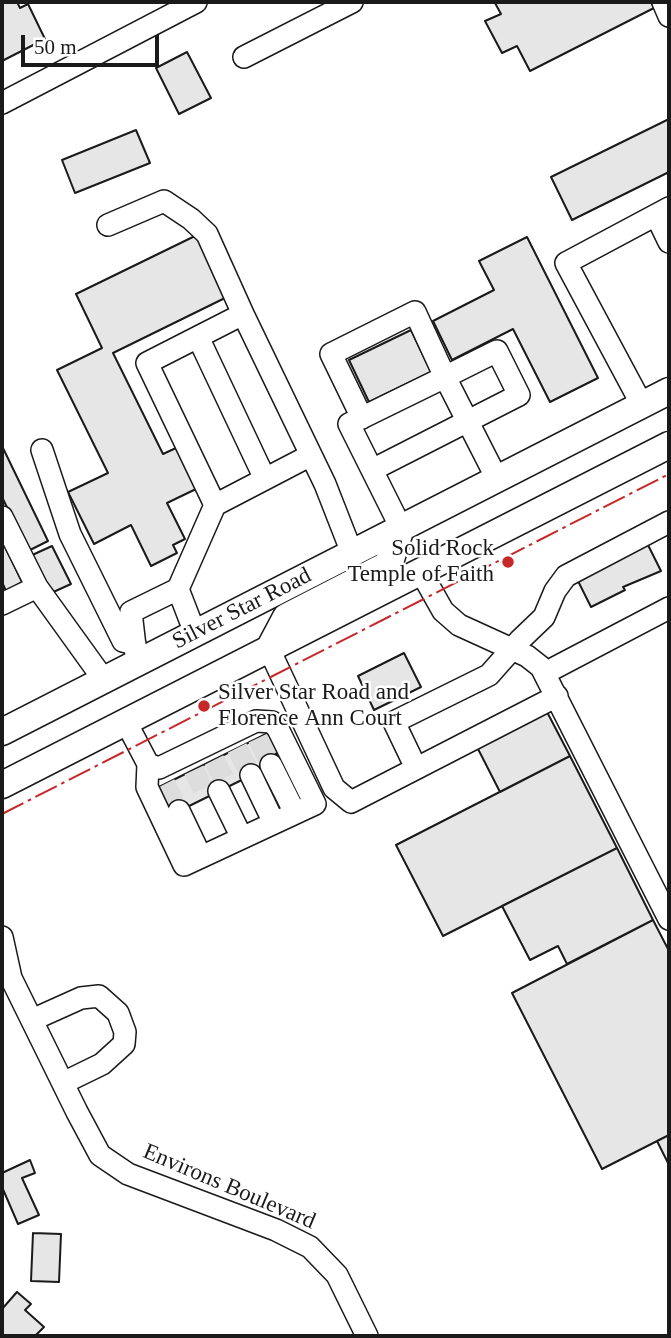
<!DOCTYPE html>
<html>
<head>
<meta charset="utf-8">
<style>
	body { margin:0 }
	#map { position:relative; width:671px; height:1338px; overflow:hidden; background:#fff; font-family:"Times New Roman",serif }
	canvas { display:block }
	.frame { position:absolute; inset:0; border:4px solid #1a1a1a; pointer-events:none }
	.scale { position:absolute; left:21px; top:35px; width:138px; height:32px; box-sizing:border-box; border:4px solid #1a1a1a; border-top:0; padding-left:9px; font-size:21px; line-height:24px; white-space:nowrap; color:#1a1a1a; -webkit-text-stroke:5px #fff; paint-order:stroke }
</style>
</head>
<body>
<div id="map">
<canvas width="671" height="1338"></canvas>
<div class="frame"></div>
<div class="scale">50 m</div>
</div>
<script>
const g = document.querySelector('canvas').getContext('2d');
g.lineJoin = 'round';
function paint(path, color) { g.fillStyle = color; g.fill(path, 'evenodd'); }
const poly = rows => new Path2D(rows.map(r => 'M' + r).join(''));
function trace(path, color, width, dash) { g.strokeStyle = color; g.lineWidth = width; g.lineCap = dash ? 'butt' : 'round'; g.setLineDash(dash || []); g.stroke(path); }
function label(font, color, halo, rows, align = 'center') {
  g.font = font + ' "Times New Roman",serif'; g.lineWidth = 5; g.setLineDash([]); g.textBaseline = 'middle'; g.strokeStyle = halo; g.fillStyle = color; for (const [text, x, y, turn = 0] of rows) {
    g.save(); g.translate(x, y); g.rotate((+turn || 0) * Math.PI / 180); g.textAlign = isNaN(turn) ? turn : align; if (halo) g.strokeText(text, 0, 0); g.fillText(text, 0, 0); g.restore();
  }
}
const building = poly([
	[2,2,17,2,20,8,28,4,45,39,2,61,2,2],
	[497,2,651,2,654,8,530,71,517,46,502,53,485,21,501,14,495,3,497,2],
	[187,52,211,98,179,114,156,68,187,52],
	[669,119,669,172,572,220,551,177,669,119],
	[136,130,150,163,75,193,62,160,136,130],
	[197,235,227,297,113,353,163,454,176,448,196,489,167,503,185,539,173,545,177,553,151,566,131,525,94,544,68,492,108,473,57,370,102,348,76,294,197,235],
	[527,237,598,378,550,402,513,329,452,360,433,321,494,290,479,261,527,237],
	[411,330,431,372,369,402,349,360,411,330],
	[2,446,48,541,28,551,2,497,2,446],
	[2,540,22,582,6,591,2,582,2,540],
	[647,543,661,571,623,587,625,590,591,607,577,579,647,543],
	[52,546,71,584,49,594,30,556,52,546],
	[404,653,421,687,374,710,358,676,404,653],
	[546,710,570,756,500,792,476,745,546,710],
	[266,734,280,761,169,816,155,789,266,734],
	[570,756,617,848,443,936,396,845,570,756],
	[617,848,653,920,567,964,558,946,530,960,502,906,617,848],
	[653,920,669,951,669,1135,602,1169,512,993,653,920],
	[669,1135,669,1165,657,1141,669,1135],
	[30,1160,35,1173,22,1178,39,1215,18,1224,2,1187,2,1173,30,1160],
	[33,1233,61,1234,59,1282,31,1281,33,1233],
	[17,1292,31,1304,25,1310,44,1327,35,1336,2,1336,2,1309,17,1292]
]);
const minorTunnel = poly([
	[258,738,271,765],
	[237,748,251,775],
	[214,760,228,787],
	[194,770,207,797],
	[165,784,179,811]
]);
const minor = poly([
	[663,2,669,16],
	[244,57,352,2],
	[2,103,196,2],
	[656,215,669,242],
	[108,225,164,201,191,219,207,234,243,314],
	[198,337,265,479,215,505],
	[642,405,566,263,669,208],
	[362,418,331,354,415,312,445,377,497,351,519,395,372,470],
	[42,450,70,534,123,641,135,644],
	[265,479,311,455],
	[2,517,37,587,104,680],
	[401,528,349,424,445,377,497,479],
	[421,572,443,611,459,625,527,656,541,667,669,919],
	[2,604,37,587],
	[195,633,178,589,215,505,147,363,243,314,325,484,352,553],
	[269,649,334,788,351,802,557,696],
	[136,655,131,612,178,589],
	[545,673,669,608],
	[126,722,148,764,159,768,256,721,272,722,278,729,315,804,184,865,147,787,148,764],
	[271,765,295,813],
	[416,768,394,722,489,675,520,640,544,617,555,591,566,576,669,522],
	[251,775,274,823],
	[219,791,242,838],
	[179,811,201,857],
	[2,937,11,978,77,1112,100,1155,128,1174,276,1230,310,1247,337,1275,367,1336],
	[32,1020,81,998,99,996,118,1013,125,1032,124,1044,102,1064,63,1083]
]);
const major = poly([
	[269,649,286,617,385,566,391,559,401,528],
	[2,732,669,391],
	[2,785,669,445]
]);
const power = poly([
	[2,814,669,474]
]);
const markers = [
	[508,562,7,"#c62828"],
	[204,706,7,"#c62828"]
];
const poiNames = [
	["Solid Rock",494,549],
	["Temple of Faith",494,575],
	["Silver Star Road and",218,693,"left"],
	["Florence Ann Court",218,719,"left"]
];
const streetNames = [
	["Silver Star Road",242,609,-27],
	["Environs Boulevard",229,1187,23]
];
paint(building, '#e6e6e6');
trace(building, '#1a1a1a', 2);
trace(minorTunnel, '#ddd', 21, [21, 10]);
trace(minor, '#1a1a1a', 24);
trace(major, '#1a1a1a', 29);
trace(minor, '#fff', 21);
trace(major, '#fff', 26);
trace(power, '#c62828', 2, [24, 5, 3.5, 5]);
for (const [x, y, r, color] of markers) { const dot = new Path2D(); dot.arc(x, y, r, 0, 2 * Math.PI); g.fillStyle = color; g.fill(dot); trace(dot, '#fff', 2.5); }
label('23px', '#1a1a1a', '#fff', poiNames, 'right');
label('23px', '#1a1a1a', '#fff', streetNames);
</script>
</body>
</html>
